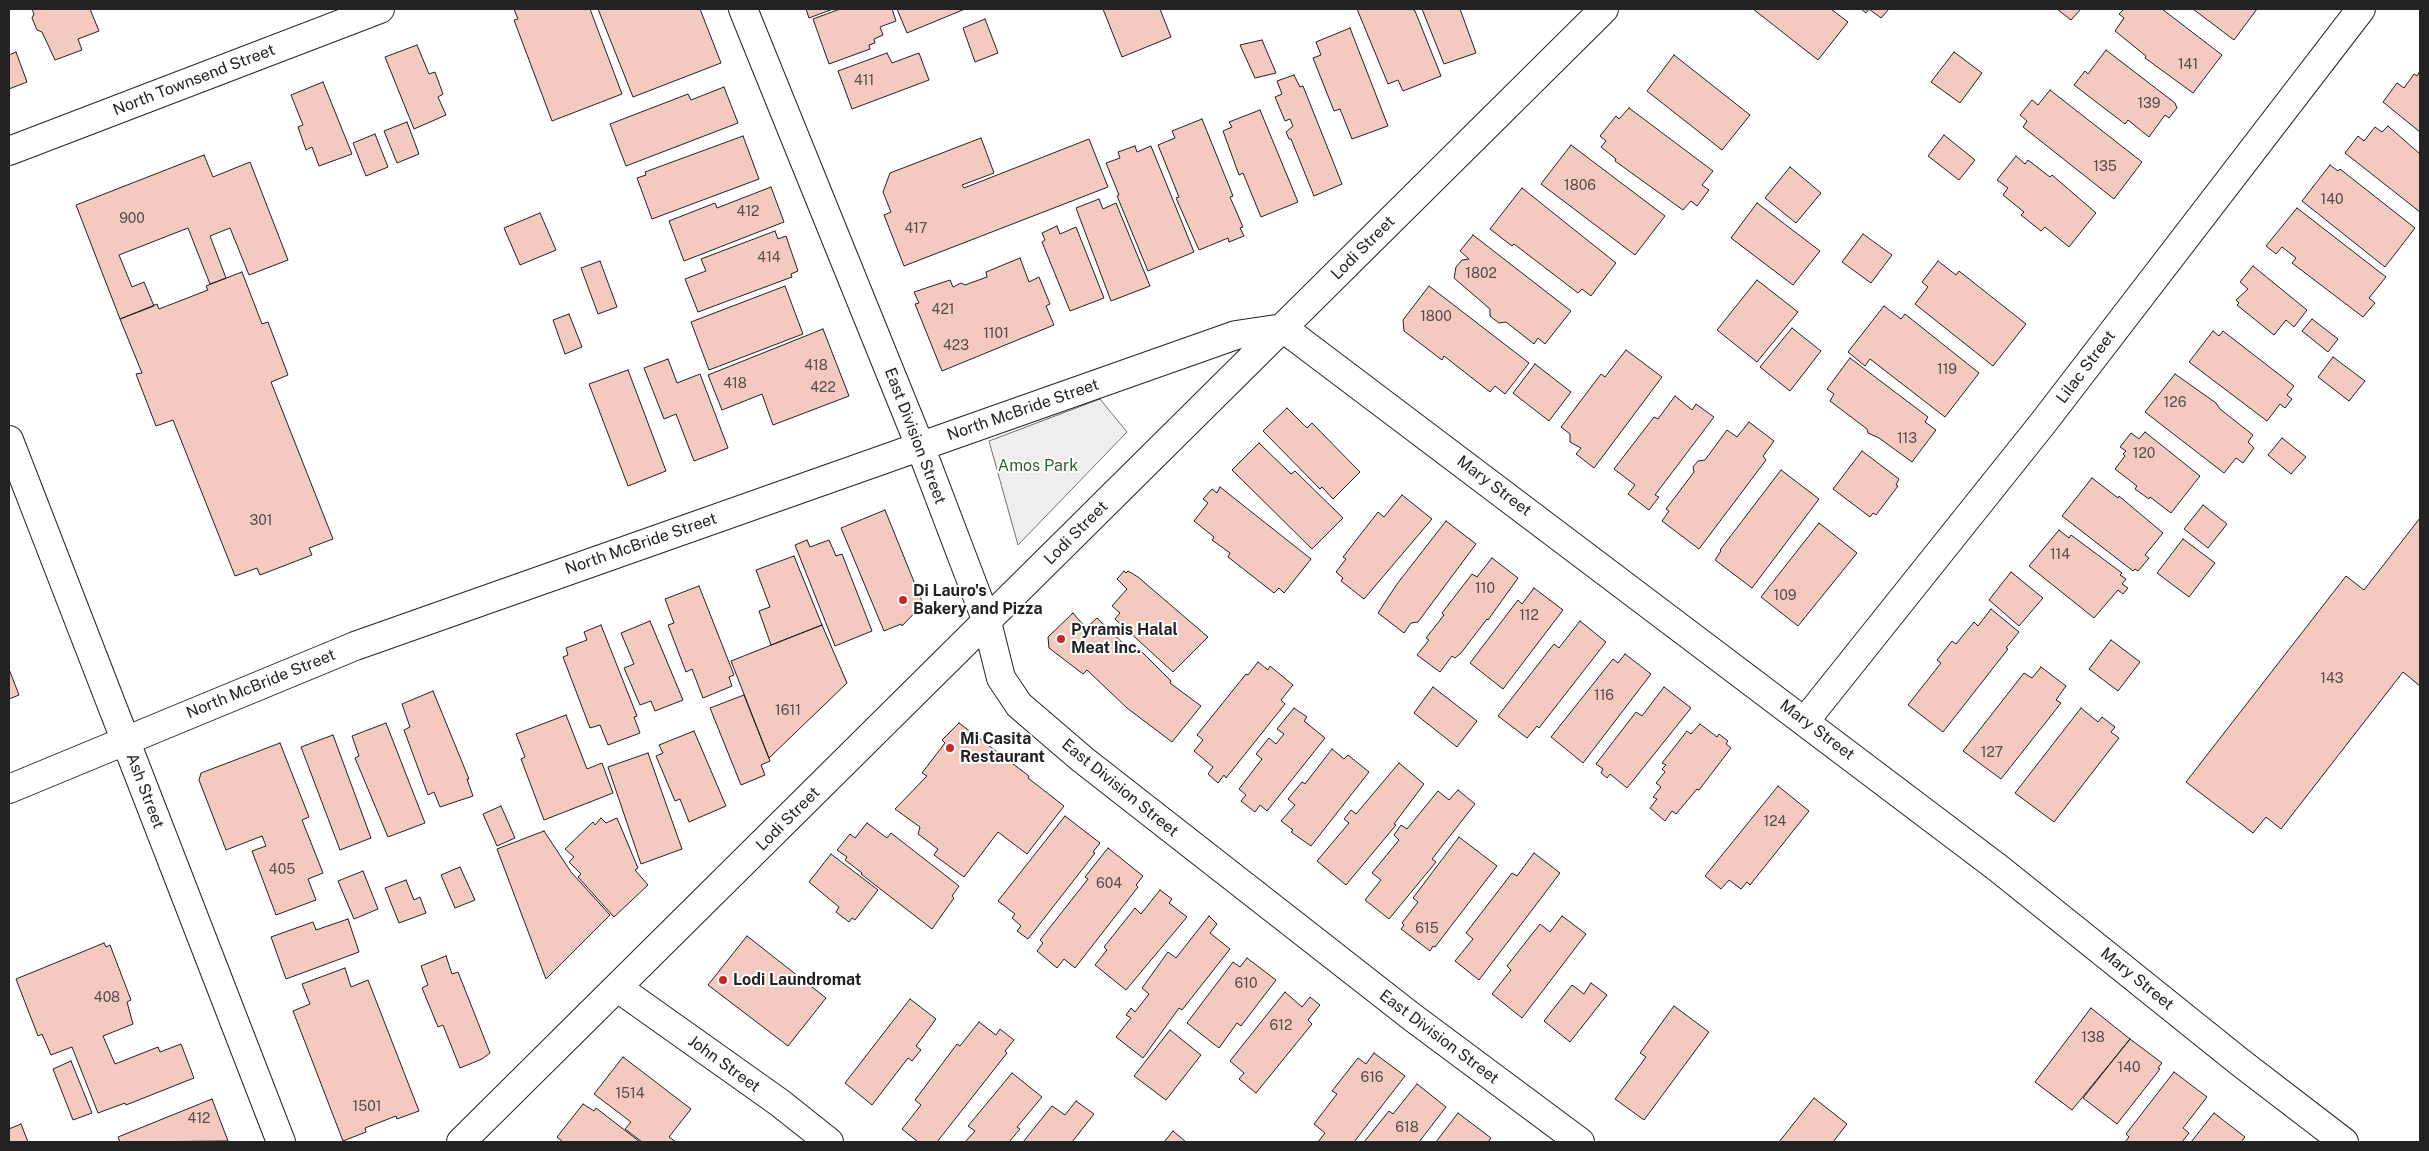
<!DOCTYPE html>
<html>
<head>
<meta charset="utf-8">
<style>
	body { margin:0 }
	#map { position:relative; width:2429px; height:1151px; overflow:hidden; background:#fff; font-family:"Public Sans",sans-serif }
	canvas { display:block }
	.frame { position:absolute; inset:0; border:10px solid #222; pointer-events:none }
</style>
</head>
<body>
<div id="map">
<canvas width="2429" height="1151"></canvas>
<div class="frame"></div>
</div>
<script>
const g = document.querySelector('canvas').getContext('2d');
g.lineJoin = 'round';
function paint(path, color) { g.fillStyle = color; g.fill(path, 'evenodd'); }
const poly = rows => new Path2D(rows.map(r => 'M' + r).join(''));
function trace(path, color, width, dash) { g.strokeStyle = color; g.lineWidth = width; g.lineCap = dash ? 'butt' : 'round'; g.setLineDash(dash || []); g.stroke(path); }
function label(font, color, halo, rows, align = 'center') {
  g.font = font + ' "Public Sans",sans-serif'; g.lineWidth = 4; g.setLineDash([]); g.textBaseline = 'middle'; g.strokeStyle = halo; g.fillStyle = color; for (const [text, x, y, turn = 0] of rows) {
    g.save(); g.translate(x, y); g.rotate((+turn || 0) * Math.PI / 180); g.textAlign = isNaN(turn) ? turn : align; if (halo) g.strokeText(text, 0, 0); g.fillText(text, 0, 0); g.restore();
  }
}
const green = poly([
	[1100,399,1127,432,1018,545,989,441,1100,399]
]);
const building = poly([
	[32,9,90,9,99,31,78,39,82,50,55,60,42,32,37,30,32,18,34,14,32,9],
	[514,9,590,9,622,94,552,121,514,20,518,19,514,9],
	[598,9,700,9,721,63,633,97,598,9],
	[806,9,833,9,809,18,806,9],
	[840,9,892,9,896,21,880,27,883,35,874,39,875,43,869,45,870,49,829,64,813,19,840,9],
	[897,9,965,9,907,33,897,9],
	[1103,9,1160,9,1171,37,1122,57,1103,9],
	[1357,9,1412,9,1415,11,1441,76,1403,91,1398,80,1388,84,1357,9],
	[1422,9,1460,9,1476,53,1444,64,1422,9],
	[1753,9,1831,9,1848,22,1818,60,1753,9],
	[1861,9,1889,9,1881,18,1869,9,1866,13,1861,9],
	[2057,9,2081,9,2071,20,2057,9],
	[2124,9,2162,9,2222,55,2193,93,2145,58,2146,56,2115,31,2124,18,2119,14,2124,9],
	[2193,9,2257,9,2234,40,2193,9],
	[985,19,998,53,975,62,963,28,985,19],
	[1350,28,1388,126,1352,139,1340,109,1334,111,1313,58,1321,55,1316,42,1350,28],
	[1262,40,1276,73,1255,78,1240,45,1262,40],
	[417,45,429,74,435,72,443,94,438,97,446,115,414,129,385,57,417,45],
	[2106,50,2175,103,2177,108,2169,118,2165,115,2149,137,2128,120,2125,124,2074,85,2085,71,2088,74,2106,50],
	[16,52,27,82,9,89,9,55,16,52],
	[1954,52,1982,73,1960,103,1931,82,1954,52],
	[887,53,892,63,919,53,929,80,852,109,838,71,887,53],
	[1674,55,1750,115,1722,150,1647,91,1674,55],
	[2420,71,2420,132,2383,102,2397,83,2404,88,2414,74,2417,76,2420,71],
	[1294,75,1300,87,1303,86,1342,184,1314,196,1291,139,1289,139,1286,132,1293,126,1290,119,1285,121,1275,97,1282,94,1277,81,1294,75],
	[323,82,352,154,319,166,312,147,306,150,298,127,303,125,291,95,323,82],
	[724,87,738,123,626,166,610,124,688,94,691,100,724,87],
	[2050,90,2142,162,2114,199,2023,127,2027,121,2020,115,2032,100,2038,105,2050,90],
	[1629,108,1713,171,1702,185,1709,190,1697,206,1691,201,1683,210,1615,161,1616,159,1601,147,1606,141,1600,136,1616,116,1619,119,1629,108],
	[1260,110,1298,202,1261,217,1243,173,1239,175,1223,131,1232,127,1229,122,1260,110],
	[1202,119,1233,196,1230,197,1243,227,1240,228,1244,236,1229,242,1228,238,1199,250,1176,198,1179,197,1158,145,1175,138,1172,131,1202,119],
	[407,122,419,154,397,163,384,131,407,122],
	[2388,126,2420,154,2420,212,2345,153,2358,136,2364,141,2375,127,2382,132,2388,126],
	[375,134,388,167,366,176,353,143,375,134],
	[1944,135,1975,160,1959,180,1928,156,1944,135],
	[743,136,759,179,652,219,637,178,646,175,645,172,743,136],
	[981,138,994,173,962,185,964,188,1089,139,1108,187,904,266,884,215,891,212,883,192,890,173,981,138],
	[1571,145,1665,216,1635,255,1541,184,1571,145],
	[1135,146,1137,152,1151,146,1194,252,1148,271,1117,196,1119,195,1106,163,1120,158,1118,152,1135,146],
	[204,155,213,177,250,162,288,260,249,275,230,228,210,236,226,278,210,284,188,228,119,255,132,287,144,282,154,306,120,319,76,205,204,155],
	[2016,156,2025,164,2028,160,2050,177,2052,175,2096,213,2069,247,2045,227,2041,231,2021,215,2024,212,2003,195,2008,188,1997,180,2016,156],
	[2330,165,2338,171,2340,169,2415,228,2385,267,2302,201,2330,165],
	[1790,167,1821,193,1796,223,1765,198,1790,167],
	[771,187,784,222,684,261,669,221,715,203,717,208,771,187],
	[1522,188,1616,263,1591,296,1582,289,1578,293,1514,244,1512,246,1490,229,1522,188],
	[1099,199,1103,209,1116,203,1150,286,1111,301,1076,208,1099,199],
	[1757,203,1820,251,1793,285,1731,238,1757,203],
	[2297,208,2386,277,2369,298,2375,303,2363,317,2292,263,2296,258,2282,247,2276,254,2266,246,2297,208],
	[540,213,556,250,520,265,504,228,540,213],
	[1057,226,1060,234,1076,227,1104,298,1070,311,1042,242,1045,240,1042,233,1057,226],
	[775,231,778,239,786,236,798,271,791,274,792,277,698,312,685,279,706,271,701,259,775,231],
	[1863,234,1892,255,1871,283,1842,262,1863,234],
	[1473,235,1571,311,1545,344,1538,338,1534,344,1506,322,1499,323,1490,316,1490,309,1454,278,1456,267,1462,260,1469,259,1460,251,1473,235],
	[1020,258,1029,282,1039,277,1050,304,1046,306,1054,325,942,371,915,304,919,303,914,292,950,280,953,287,961,283,965,285,987,277,986,272,1020,258],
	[600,261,617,307,598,314,581,268,600,261],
	[1938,261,1956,275,1959,271,2026,324,1993,366,1915,304,1928,287,1922,282,1938,261],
	[2253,266,2307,310,2294,327,2286,320,2274,335,2237,305,2239,303,2236,300,2248,289,2240,282,2253,266],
	[242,272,262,324,268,322,288,375,271,382,333,539,309,548,312,555,260,575,257,568,235,576,173,420,156,426,136,374,142,373,120,319,157,304,159,309,208,290,206,286,242,272],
	[1757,280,1798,312,1757,362,1717,330,1757,280],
	[785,286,803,334,709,370,691,322,785,286],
	[1429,286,1529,363,1505,394,1495,386,1490,392,1444,356,1442,360,1404,331,1403,320,1429,286],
	[1884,306,1901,319,1905,314,1979,373,1945,417,1870,359,1865,366,1848,352,1884,306],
	[569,314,582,347,565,354,553,320,569,314],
	[2312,319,2338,339,2328,352,2302,331,2312,319],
	[1792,328,1821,351,1790,391,1760,367,1792,328],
	[823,329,849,396,773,425,762,394,722,410,708,375,823,329],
	[2213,331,2219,336,2223,331,2294,386,2287,395,2292,399,2285,408,2280,404,2267,421,2189,362,2213,331],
	[1626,350,1662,377,1594,468,1576,454,1581,448,1570,442,1570,434,1561,427,1601,374,1605,377,1626,350],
	[2333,357,2365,381,2349,401,2318,377,2333,357],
	[1850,358,1928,417,1925,422,1936,430,1912,462,1879,438,1868,433,1867,429,1830,401,1834,394,1827,389,1850,358],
	[668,359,677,383,700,374,728,448,694,461,676,414,664,419,644,368,668,359],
	[1535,364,1571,392,1549,421,1513,393,1535,364],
	[628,370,666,471,628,486,589,384,628,370],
	[2175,374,2216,403,2220,409,2253,435,2248,442,2254,448,2243,463,2236,458,2224,473,2145,412,2175,374],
	[1675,396,1692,410,1696,404,1714,417,1655,495,1659,497,1649,510,1628,494,1635,485,1614,469,1654,417,1658,419,1675,396],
	[1287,408,1307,428,1312,423,1360,472,1333,499,1322,487,1320,489,1263,431,1287,408],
	[1749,422,1774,441,1763,456,1766,460,1699,549,1662,521,1669,511,1666,509,1694,472,1693,467,1698,461,1705,460,1727,430,1737,437,1749,422],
	[2145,432,2200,476,2171,513,2150,497,2149,499,2135,489,2137,486,2115,469,2125,456,2123,454,2126,451,2120,447,2131,433,2139,439,2145,432],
	[2282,438,2306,457,2291,474,2268,455,2282,438],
	[1259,443,1291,474,1295,471,1343,518,1312,549,1232,470,1259,443],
	[1862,451,1899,479,1896,485,1898,486,1876,515,1873,513,1870,517,1833,489,1862,451],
	[1781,470,1819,499,1752,588,1715,560,1721,551,1720,550,1781,470],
	[2092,478,2118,498,2119,496,2163,533,2145,555,2149,558,2138,571,2135,569,2133,571,2062,516,2092,478],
	[1220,487,1311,559,1284,593,1279,588,1274,593,1228,557,1230,553,1212,540,1214,537,1194,521,1208,503,1203,499,1212,489,1217,493,1220,487],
	[1402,495,1432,519,1364,599,1341,581,1343,578,1336,572,1346,559,1343,557,1378,512,1384,517,1402,495],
	[2203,505,2227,524,2208,548,2184,529,2203,505],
	[885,510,923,604,902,626,901,624,884,631,841,528,885,510],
	[2420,518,2420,686,2403,672,2281,829,2266,817,2253,833,2186,782,2346,576,2364,590,2420,518],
	[1446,521,1476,544,1418,622,1411,623,1404,633,1378,613,1397,584,1446,521],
	[1819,523,1857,553,1798,626,1761,597,1819,523],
	[2059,530,2069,538,2071,535,2122,573,2120,575,2126,579,2122,584,2128,588,2123,594,2118,590,2094,618,2029,566,2059,530],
	[2183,539,2215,563,2189,597,2157,573,2183,539],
	[807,540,810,547,829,540,836,556,842,554,872,631,835,646,795,545,807,540],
	[794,556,822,625,771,645,759,611,770,607,756,570,794,556],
	[1492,558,1518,578,1488,620,1487,619,1461,653,1455,658,1452,656,1440,672,1417,655,1429,640,1426,638,1444,615,1442,613,1472,574,1477,577,1492,558],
	[1124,571,1126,573,1128,571,1138,577,1208,637,1173,672,1115,619,1120,613,1112,606,1127,589,1117,579,1124,571],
	[2011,572,2043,598,2019,626,1989,600,2011,572],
	[699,586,734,675,729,677,732,686,703,698,692,669,686,672,668,625,674,623,665,599,699,586],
	[1534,588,1563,610,1503,689,1470,663,1518,600,1522,604,1534,588],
	[1991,609,2019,632,2006,648,2008,649,1943,732,1908,705,1941,663,1937,660,1952,641,1956,644,1974,622,1978,626,1991,609],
	[1073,613,1086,628,1097,618,1133,653,1138,648,1171,681,1170,683,1201,706,1172,742,1127,708,1087,670,1083,674,1049,648,1048,637,1073,613],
	[650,621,683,700,655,711,651,701,640,705,624,668,634,664,621,633,650,621],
	[1580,621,1606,642,1539,728,1537,726,1527,738,1498,716,1554,644,1559,648,1580,621],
	[601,625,637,716,634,717,640,733,608,745,600,725,590,728,563,657,568,655,566,648,587,640,584,632,601,625],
	[822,625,847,683,769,758,731,661,822,625],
	[2111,640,2140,662,2118,691,2089,669,2111,640],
	[1625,654,1651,674,1583,763,1551,737,1613,659,1618,663,1625,654],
	[1258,662,1268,670,1270,666,1293,685,1281,700,1285,704,1226,778,1224,775,1218,783,1208,774,1213,767,1194,751,1203,740,1197,735,1246,674,1248,675,1258,662],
	[2041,667,2066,686,2056,700,2061,703,2001,779,1963,751,2024,673,2032,678,2041,667],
	[9,669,19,695,9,699,9,669],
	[1433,687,1477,721,1457,747,1414,713,1433,687],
	[1664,687,1691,708,1627,788,1610,774,1607,778,1601,773,1603,769,1596,764,1636,712,1642,716,1664,687],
	[433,691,469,779,467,779,473,796,440,807,434,792,428,795,404,730,410,727,402,704,433,691],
	[744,695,770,761,761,765,765,775,741,785,710,708,744,695],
	[1294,708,1307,717,1304,721,1325,738,1267,811,1260,805,1255,812,1241,801,1246,795,1239,789,1262,759,1256,754,1269,738,1276,744,1284,734,1277,729,1294,708],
	[2081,708,2098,722,2102,717,2115,727,2111,732,2119,738,2054,822,2015,793,2081,708],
	[566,715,587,769,602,763,613,793,544,820,521,759,525,757,516,734,566,715],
	[386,723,425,823,388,837,355,758,359,756,352,736,386,723],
	[959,723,1029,776,1028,778,1064,806,1027,854,998,832,964,877,934,855,938,849,918,834,920,827,895,809,927,776,922,773,945,743,942,740,959,723],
	[1700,724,1717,737,1719,734,1728,741,1726,744,1731,748,1699,790,1697,789,1676,814,1672,811,1665,821,1650,808,1657,799,1653,797,1661,787,1656,783,1665,772,1662,769,1666,765,1662,763,1687,731,1691,734,1700,724],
	[694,731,726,806,689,822,680,799,675,801,656,756,663,753,659,745,694,731],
	[333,735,371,838,340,850,301,747,333,735],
	[280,743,309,817,302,820,323,873,308,879,316,900,276,915,252,851,266,846,262,836,226,850,199,780,201,773,280,743],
	[1332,749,1344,759,1348,755,1369,772,1311,846,1291,832,1293,830,1281,821,1295,805,1288,799,1302,782,1305,784,1332,749],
	[648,753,682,849,641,864,608,767,648,753],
	[1399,763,1424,784,1394,824,1396,825,1346,885,1317,861,1349,823,1344,819,1351,810,1356,814,1399,763],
	[1778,786,1809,811,1750,885,1747,882,1741,889,1729,880,1721,889,1705,876,1778,786],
	[1458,790,1475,804,1432,859,1436,862,1389,919,1365,900,1381,880,1372,873,1399,840,1394,835,1401,825,1407,829,1438,791,1449,800,1458,790],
	[501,806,515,838,497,846,483,814,501,806],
	[1065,816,1100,843,1093,852,1095,853,1028,939,1017,931,1021,926,1012,918,1015,914,998,901,1065,816],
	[601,818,606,823,617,818,638,868,635,870,648,885,614,917,578,877,581,874,569,862,574,857,565,849,593,822,595,825,601,818],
	[867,823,887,838,891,833,959,886,952,896,954,898,932,929,861,874,862,873,845,860,847,857,837,850,850,834,855,838,867,823],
	[544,831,571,872,610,915,546,979,497,849,544,831],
	[1459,837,1497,866,1435,947,1433,946,1430,951,1401,929,1404,925,1402,923,1418,902,1413,898,1459,837],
	[1108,848,1143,876,1136,885,1138,887,1075,968,1064,959,1057,968,1037,951,1043,943,1040,940,1088,879,1085,877,1108,848],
	[1534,853,1560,873,1479,980,1455,961,1473,939,1466,933,1512,873,1517,876,1534,853],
	[831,854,878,890,855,920,852,918,849,922,836,912,839,907,809,882,831,854],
	[460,867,475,900,455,908,441,875,460,867],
	[363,871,378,909,354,919,338,881,363,871],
	[406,880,414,900,420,897,426,913,399,923,385,888,406,880],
	[1160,890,1172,899,1169,903,1187,917,1126,990,1095,965,1107,950,1104,947,1135,908,1141,914,1160,890],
	[1209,916,1217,924,1210,933,1230,949,1182,1010,1179,1008,1143,1058,1116,1037,1131,1018,1126,1015,1131,1008,1135,1012,1149,994,1142,988,1168,952,1176,958,1209,916],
	[1562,916,1586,934,1522,1018,1492,994,1511,970,1507,966,1540,924,1550,932,1562,916],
	[348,919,359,952,286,979,271,937,313,922,316,930,348,919],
	[747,936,826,998,788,1046,708,985,747,936],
	[104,943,106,947,110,945,131,1000,127,1002,133,1024,103,1036,115,1064,158,1047,160,1052,181,1044,194,1078,126,1105,125,1103,98,1113,72,1047,51,1055,42,1034,38,1036,16,979,104,943],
	[446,956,452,974,458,972,490,1053,482,1059,460,1068,443,1025,438,1027,422,988,428,985,421,966,446,956],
	[1247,958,1276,980,1241,1026,1237,1023,1219,1048,1187,1023,1233,962,1240,967,1247,958],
	[345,968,351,987,368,980,419,1111,397,1119,396,1116,365,1128,366,1132,343,1141,293,1011,310,1004,302,984,345,968],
	[1591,983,1607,995,1570,1042,1544,1021,1572,985,1584,994,1591,983],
	[1285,992,1302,1007,1310,997,1320,1005,1308,1020,1312,1024,1256,1093,1239,1079,1244,1073,1230,1061,1285,992],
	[910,999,936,1019,916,1046,921,1050,912,1061,908,1058,872,1105,845,1083,910,999],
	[1674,1006,1709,1032,1644,1120,1615,1099,1646,1057,1640,1053,1674,1006],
	[2091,1008,2130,1039,2072,1110,2035,1082,2091,1008],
	[979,1022,996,1035,1000,1029,1014,1040,1005,1051,1007,1053,937,1142,918,1142,902,1129,921,1105,915,1100,957,1044,960,1046,979,1022],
	[1170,1030,1201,1055,1166,1100,1134,1076,1170,1030],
	[2130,1039,2162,1063,2158,1068,2160,1069,2117,1124,2083,1098,2130,1039],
	[1374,1053,1405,1076,1354,1142,1318,1142,1325,1133,1314,1124,1337,1094,1332,1091,1358,1058,1366,1064,1374,1053],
	[623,1057,691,1109,669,1137,676,1142,642,1142,625,1129,631,1122,594,1094,623,1057],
	[71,1061,92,1113,73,1120,53,1069,71,1061],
	[2174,1072,2207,1097,2183,1128,2189,1133,2182,1142,2125,1142,2129,1137,2126,1134,2174,1072],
	[1012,1073,1042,1097,1017,1127,1020,1129,1009,1142,965,1142,975,1131,968,1126,1012,1073],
	[1417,1084,1446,1107,1419,1142,1364,1142,1389,1111,1393,1114,1417,1084],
	[1814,1098,1847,1124,1833,1142,1779,1142,1814,1098],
	[212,1099,228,1141,120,1142,118,1137,212,1099],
	[1076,1101,1094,1114,1072,1142,1023,1142,1052,1106,1065,1115,1076,1101],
	[583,1104,594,1111,596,1108,640,1142,563,1142,557,1137,583,1104],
	[1458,1113,1491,1138,1488,1142,1436,1142,1458,1113],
	[2214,1113,2245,1137,2241,1142,2191,1142,2214,1113],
	[21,1124,28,1142,9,1142,9,1129,21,1124],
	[1173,1131,1186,1142,1164,1142,1173,1131]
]);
const minor = poly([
	[743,9,920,446,987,622,1001,678,1019,705,1082,759,1412,1017,1580,1142],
	[9,151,380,9],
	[9,440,281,1142],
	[1805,721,2043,423,2361,9],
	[9,789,355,646,1236,335,1283,328,1998,868,2241,1063,2344,1142],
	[618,988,780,1103,829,1142],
	[461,1142,1604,9]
]);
const markers = [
	[903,600,5,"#c62828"],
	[1061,639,5,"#c62828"],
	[950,748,5,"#c62828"],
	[723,980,5,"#c62828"]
];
const numberNames = [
	["141",2188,65],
	["411",864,81],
	["139",2149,104],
	["135",2105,167],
	["1806",1580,186],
	["140",2332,200],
	["412",748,212],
	["900",132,219],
	["417",916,229],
	["414",769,258],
	["1802",1481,274],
	["421",943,310],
	["1800",1436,317],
	["1101",996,334],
	["423",956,346],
	["418",816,366],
	["119",1947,370],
	["418",735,384],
	["422",823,388],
	["126",2175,403],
	["113",1907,439],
	["120",2144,454],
	["301",261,521],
	["114",2060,555],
	["110",1485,589],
	["109",1785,596],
	["112",1529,616],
	["143",2332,679],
	["116",1604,696],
	["1611",788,711],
	["127",1992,753],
	["124",1775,822],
	["405",282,870],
	["604",1109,884],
	["615",1427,929],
	["610",1246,984],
	["408",107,998],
	["612",1281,1026],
	["138",2093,1038],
	["140",2129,1068],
	["616",1372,1078],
	["1514",630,1094],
	["1501",367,1107],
	["412",199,1119],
	["618",1407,1128]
];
const streetNames = [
	["North Townsend Street",194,80,-21],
	["Lodi Street",1363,248,-45],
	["Lilac Street",2086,367,-53],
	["North McBride Street",1023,410,-19],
	["East Division Street",915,436,69],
	["Mary Street",1494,486,37],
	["Lodi Street",1076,533,-45],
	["North McBride Street",641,544,-19],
	["North McBride Street",261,684,-22],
	["Mary Street",1817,730,37],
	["East Division Street",1120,788,39],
	["Ash Street",145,791,69],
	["Lodi Street",788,819,-45],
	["Mary Street",2137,979,39],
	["East Division Street",1439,1037,37],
	["John Street",724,1064,36]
];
const parkNames = [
	["Amos Park",1038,466]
];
const poiNames = [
	["Di Lauro's",913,591],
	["Bakery and Pizza",913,609],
	["Pyramis Halal",1071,630],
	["Meat Inc.",1071,648],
	["Mi Casita",960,739],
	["Restaurant",960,757],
	["Lodi Laundromat",733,980]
];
paint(green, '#eee');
trace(green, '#6f6f6f', 1);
paint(building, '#f3c9c0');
trace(building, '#222', 1);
trace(minor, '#222', 30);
trace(minor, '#fff', 28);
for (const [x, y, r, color] of markers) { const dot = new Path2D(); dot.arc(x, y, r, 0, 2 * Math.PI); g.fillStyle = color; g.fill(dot); trace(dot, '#fff', 2); }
label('14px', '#564c4a', null, numberNames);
label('16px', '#222', '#fff', streetNames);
label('16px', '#2f5e38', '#fff', parkNames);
label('bold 16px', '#222', '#fff', poiNames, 'left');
</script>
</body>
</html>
